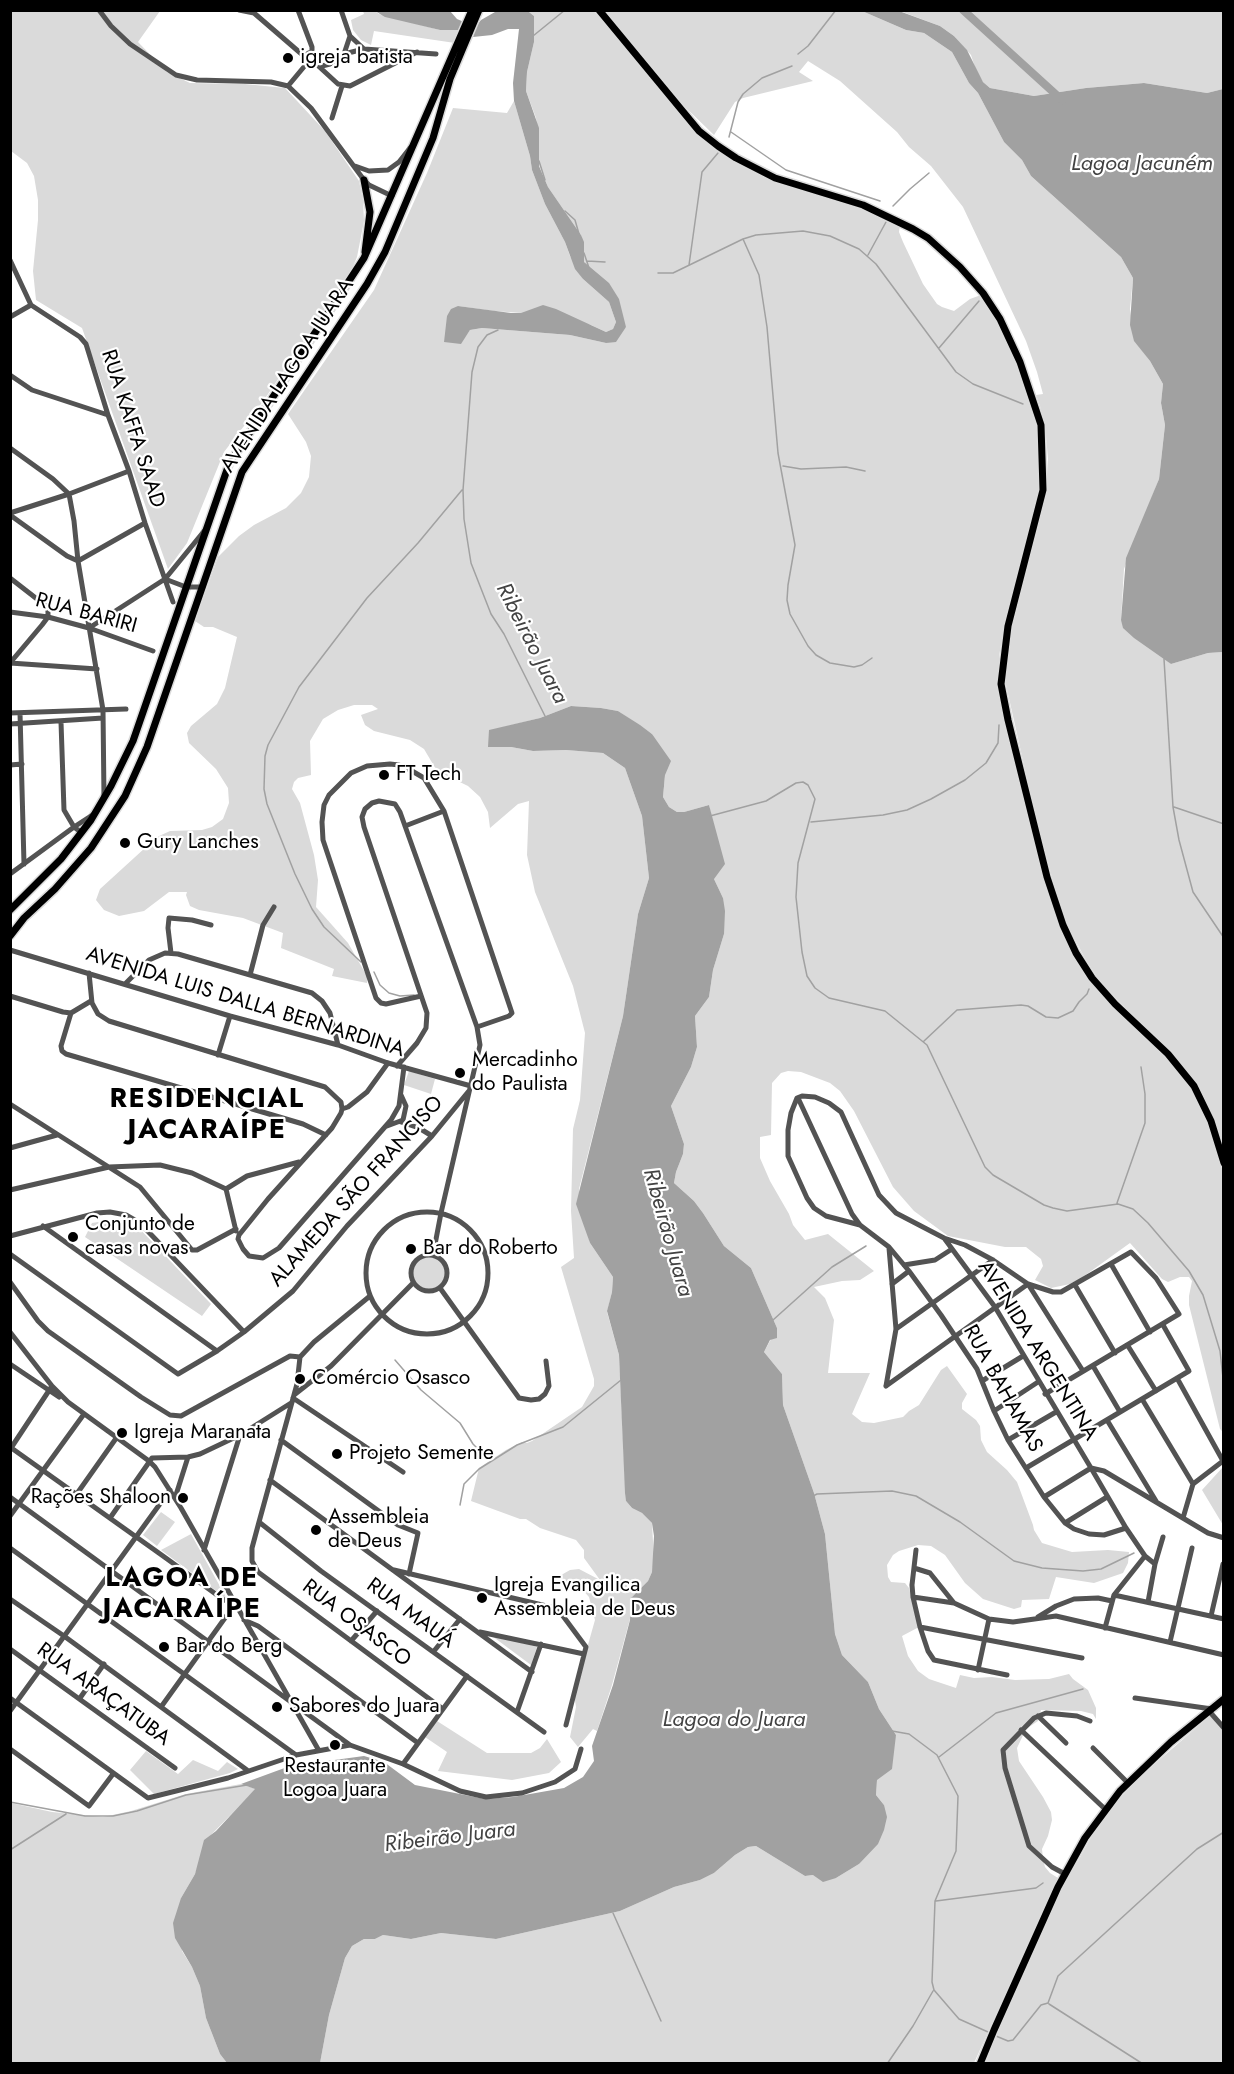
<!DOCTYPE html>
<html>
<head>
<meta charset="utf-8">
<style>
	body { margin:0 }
	#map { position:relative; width:1234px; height:2074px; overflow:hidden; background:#fff; font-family:Jost,sans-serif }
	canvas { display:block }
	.frame { position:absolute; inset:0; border:12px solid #000; pointer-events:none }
</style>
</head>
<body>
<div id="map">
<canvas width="1234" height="2074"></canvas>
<div class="frame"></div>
</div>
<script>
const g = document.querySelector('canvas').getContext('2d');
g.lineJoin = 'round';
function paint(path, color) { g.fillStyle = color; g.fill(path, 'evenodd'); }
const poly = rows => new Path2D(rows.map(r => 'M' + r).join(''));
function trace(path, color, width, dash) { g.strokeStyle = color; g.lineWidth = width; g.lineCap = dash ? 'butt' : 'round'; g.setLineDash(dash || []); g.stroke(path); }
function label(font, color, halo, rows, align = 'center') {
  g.font = font + ' Jost,sans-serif'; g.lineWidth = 4.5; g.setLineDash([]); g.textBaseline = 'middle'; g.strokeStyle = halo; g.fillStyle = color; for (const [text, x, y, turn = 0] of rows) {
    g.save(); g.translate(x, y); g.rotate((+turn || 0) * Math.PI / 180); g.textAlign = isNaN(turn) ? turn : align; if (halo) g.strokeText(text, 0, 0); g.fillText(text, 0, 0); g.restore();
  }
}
const green = poly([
	[11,11,160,11,138,42,167,72,190,83,245,84,285,88,325,131,359,181,363,200,364,221,357,257,352,269,264,400,224,452,187,543,168,569,82,328,36,300,33,271,38,220,38,200,34,176,27,163,11,151],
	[363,11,375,11,379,14,440,30,462,30,455,43,374,31,371,45,361,40,353,30,351,20,364,14],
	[523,11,594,11,705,136,756,171,862,207,900,225,899,232,903,242,923,284,937,304,942,307,954,311,970,299,981,295,988,305,1014,353,1034,408,1039,437,1041,459,1039,490,1005,624,999,656,999,686,1027,807,1051,902,1063,932,1119,1011,1176,1068,1194,1094,1211,1132,1224,1175,1224,1433,1220,1429,1189,1305,1189,1296,1192,1281,1189,1277,1180,1277,1168,1282,1162,1279,1130,1243,1080,1279,1070,1284,1051,1288,1035,1280,1043,1266,1041,1259,1026,1247,1005,1247,948,1236,914,1211,893,1187,854,1111,840,1091,830,1083,801,1072,788,1071,781,1073,772,1083,771,1135,760,1137,760,1158,770,1181,789,1214,793,1225,805,1240,828,1234,874,1271,860,1280,842,1281,814,1287,825,1298,834,1320,828,1373,870,1373,852,1414,862,1422,874,1423,903,1417,909,1411,919,1405,941,1370,947,1366,967,1394,962,1403,962,1409,976,1420,980,1426,981,1440,987,1452,1007,1470,1017,1482,1033,1525,1034,1530,1042,1543,1072,1552,1108,1550,1129,1552,1128,1563,1123,1573,1094,1583,1056,1577,1049,1599,1022,1600,1021,1607,1014,1609,983,1599,965,1583,945,1555,931,1546,918,1545,899,1551,893,1555,887,1565,888,1577,891,1582,905,1583,909,1588,919,1627,902,1636,908,1656,918,1671,929,1679,956,1688,960,1675,974,1678,992,1677,1015,1680,1049,1679,1069,1674,1073,1679,1088,1690,1096,1708,1096,1719,1093,1714,1081,1711,1041,1710,1038,1721,1026,1729,1017,1748,1019,1761,1043,1797,1051,1812,1052,1820,1048,1836,1042,1849,1043,1859,1045,1867,1050,1873,1058,1878,974,2063,320,2063,329,2015,345,1958,352,1946,364,1939,375,1939,383,1935,411,1939,441,1933,496,1939,620,1911,674,1887,700,1880,714,1873,735,1855,748,1847,756,1846,805,1876,813,1875,836,1878,859,1864,884,1805,876,1795,877,1779,896,1735,879,1709,868,1682,842,1655,835,1634,825,1534,814,1493,783,1405,782,1374,764,1352,777,1328,751,1268,724,1246,703,1213,694,1201,674,1183,676,1172,683,1154,684,1144,671,1106,691,1067,697,1047,695,1016,709,997,713,970,724,934,723,898,714,879,712,820,709,805,684,812,677,812,669,807,663,797,665,775,652,734,618,711,601,708,571,706,540,718,496,729,489,747,511,747,533,751,566,750,603,753,625,768,642,816,649,878,638,914,623,1016,579,1189,584,1221,590,1243,613,1277,612,1292,607,1312,619,1355,626,1501,632,1508,642,1513,652,1523,654,1560,652,1572,648,1581,631,1598,630,1619,612,1685,597,1731,593,1729,578,1747,570,1737,576,1707,574,1694,595,1620,589,1597,580,1587,556,1578,570,1570,579,1569,600,1580,584,1558,584,1550,576,1540,540,1528,526,1519,520,1519,471,1501,479,1468,506,1450,522,1442,527,1443,532,1441,582,1407,594,1386,594,1379,561,1267,574,1258,571,1211,573,1129,580,1100,585,1033,573,986,535,892,527,855,529,801,518,804,490,828,488,812,480,797,468,786,437,771,424,749,410,740,374,731,365,725,361,715,378,709,372,705,354,705,338,710,323,719,310,741,311,775,298,778,294,782,292,789,300,803,314,855,318,880,316,907,348,943,367,976,367,983,332,976,334,969,281,948,283,933,243,918,199,910,190,906,186,895,187,892,169,892,144,911,119,916,104,910,96,900,100,889,157,837,170,831,202,830,212,827,223,819,229,803,228,788,216,769,189,743,187,733,191,726,217,704,225,688,237,637,213,627,204,627,195,621,218,557,239,536,254,525,286,508,301,493,309,477,311,456,306,442,288,414,374,290,427,173,453,108,507,113,514,101,530,156,532,170,545,204,565,242,570,256,583,279,609,302,616,322,613,329,606,332,591,325,521,313,494,311,458,306,465,337,470,330,482,328,570,335,606,343,626,327,584,262,581,235,548,187,539,165,539,143,536,118,526,91,527,72,534,42,534,16,529,12],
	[605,11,862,11,906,30,924,33,952,52,969,83,978,93,1004,142,1022,160,1031,176,1121,257,1133,278,1130,309,1135,341,1150,361,1163,384,1161,403,1165,425,1159,479,1124,569,1121,620,1171,664,1208,653,1223,652,1223,1151,1217,1130,1200,1091,1181,1064,1101,983,1086,960,1069,929,1058,900,1033,805,1006,685,1006,657,1011,625,1046,490,1048,459,1046,436,1040,406,1036,395,1043,394,1037,372,1026,341,963,207,931,166,909,147,897,132,840,81,808,61,799,72,813,81,743,98,735,102,714,135,684,106],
	[900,11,1223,11,1223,89,1207,93,1144,83,1086,88,1034,96,990,88,983,82,977,73,971,55,954,36,940,26],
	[409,1071,435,1079,431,1094,404,1085],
	[117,1219,137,1226,211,1304,202,1316,85,1237,92,1223],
	'413 1273a16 16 0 1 1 32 0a16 16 0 1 1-32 0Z',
	[1223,1467,1223,1525,1202,1490],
	[161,1512,175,1522,157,1546,143,1535],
	[191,1534,227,1599,161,1550],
	[488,1633,537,1647,531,1665],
	[1211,1715,1224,1731,1223,2063,981,2064,1054,1904,1058,1887,1078,1861,1100,1821,1136,1780],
	[437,1721,487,1753,531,1753,540,1748,547,1739,561,1762,549,1773,512,1780,438,1771,447,1752,425,1737],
	[146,1751,178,1774,193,1760,218,1771,227,1762,238,1769,230,1773,154,1794,130,1770],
	[241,1784,256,1789,208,1838,195,1874,181,1898,182,1951,192,1967,200,1986,206,2018,220,2054,227,2063,11,2064,11,1803,52,1812,103,1817,131,1811,186,1794]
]);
const water = poly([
	[375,11,450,11,457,19,464,22,462,30,440,30,385,17],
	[507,11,529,12,534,16,534,42,527,72,526,91,539,128,539,166,548,187,581,235,584,242,584,262,609,283,619,299,626,327,616,342,606,343,570,335,482,328,470,330,461,344,444,342,447,316,451,309,458,306,511,313,521,313,543,305,556,309,606,332,613,329,616,322,609,302,583,279,575,269,565,242,545,204,532,170,530,156,514,101,513,83,519,29,508,29,492,35,473,37,476,26,481,20,495,12],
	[862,11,899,11,940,26,954,36,967,50,983,82,990,88,1034,96,1086,88,1144,83,1207,93,1223,89,1223,652,1208,653,1171,664,1134,638,1123,628,1121,620,1126,558,1159,479,1165,425,1161,403,1163,384,1150,361,1134,341,1130,325,1133,278,1121,257,1031,176,1022,160,1004,142,978,93,969,83,952,52,924,33,906,30],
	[571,706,601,708,618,711,640,725,652,734,671,761,665,775,663,797,669,807,677,812,684,812,709,805,725,864,714,879,723,898,725,911,724,934,713,970,709,997,695,1016,697,1047,691,1067,671,1106,684,1144,683,1154,676,1172,674,1183,694,1201,703,1213,724,1246,751,1268,777,1328,777,1338,770,1340,764,1352,782,1374,783,1405,814,1493,825,1534,835,1634,842,1655,868,1682,879,1709,896,1735,892,1769,877,1780,876,1795,884,1805,887,1817,884,1830,878,1844,859,1864,836,1878,823,1882,813,1875,805,1876,756,1846,748,1847,735,1855,714,1873,700,1880,674,1887,620,1911,496,1939,441,1933,411,1939,383,1935,375,1939,364,1939,352,1946,345,1958,329,2015,320,2063,227,2063,220,2054,206,2018,200,1986,192,1967,175,1938,173,1923,181,1898,195,1874,204,1840,216,1831,255,1789,241,1784,290,1766,364,1756,384,1762,415,1785,485,1799,513,1797,564,1788,583,1777,594,1761,592,1746,613,1685,630,1620,631,1598,648,1581,652,1572,654,1536,652,1523,642,1513,632,1508,626,1501,625,1493,619,1355,607,1311,612,1292,613,1277,590,1243,576,1204,623,1016,638,914,649,878,642,816,625,768,603,753,566,750,533,751,511,747,488,747,489,730,540,718]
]);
const stream = poly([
	[533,36,565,10],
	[798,54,808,46,836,10],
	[731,132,786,170,880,201],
	[729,137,738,102,743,94,762,78,792,66],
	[539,161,545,180],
	[893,206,910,189,929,173],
	[565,211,575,220,579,234],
	[743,239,759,275,767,327,778,453,795,545,788,585,787,600,790,614,808,646,816,655,830,663,854,667,862,665,872,658],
	[584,253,589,268],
	[868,255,886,222],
	[587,261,605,262],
	[689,265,702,172,718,153],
	[658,273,673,273,743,239,756,235,803,231,830,236,859,249,876,264,956,372,973,384,1023,404],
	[498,330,487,335,478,347,472,372,463,490,464,519,471,563,491,614,504,634,545,716],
	[939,348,979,301],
	[783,466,801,469,846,467,865,471],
	[1164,659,1173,807,1179,840,1193,892,1224,938],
	[1174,807,1224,824],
	[710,816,766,801,796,783,803,782,808,785,815,799,798,863,796,897,802,952,807,976,815,988,829,998,885,1011,927,1045,985,1167,993,1175,1044,1205,1053,1208,1067,1211,1118,1204,1133,1209,1148,1223,1189,1271,1203,1295,1220,1351,1224,1387],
	[811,822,883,815,907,810,931,799,965,780,986,763,998,743,999,725],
	[361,962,324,927,312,909,295,874,267,804,264,789,265,756,268,745,299,687,367,598,418,543,462,490],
	[374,972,380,985,389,993,400,996,414,995],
	[924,1041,957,1010,1021,1005,1028,1006,1046,1017,1058,1018,1073,1011,1079,1002,1087,994,1089,989],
	[1117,1203,1145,1123,1145,1094,1141,1067],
	[773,1320,832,1267,866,1246],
	[395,1360,421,1390,460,1423,473,1444,489,1460],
	[813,1496,817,1494,892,1491,916,1496,960,1522,1014,1561,1042,1568,1083,1571,1101,1569,1134,1553],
	[460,1505,464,1484,479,1469,517,1445,563,1427,621,1380],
	[892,1731,909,1734,937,1755,958,1796,956,1851,935,1901,932,1982,934,1990,959,2019,988,2032],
	[939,1757,996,1713,1083,1689],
	[10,1802,85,1816,113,1816,137,1811,186,1795,247,1785],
	[10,1850,66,1814],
	[936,1901,1036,1888,1043,1883],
	[613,1913,661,2021],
	[1048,2003,1058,1976,1197,1849,1224,1832],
	[1049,2004,1143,2064],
	[996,2036,1008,2041,1013,2040,1041,2005,1048,2003],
	[887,2064,913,2026,933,1991]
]);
const river = poly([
	[963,10,1062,100]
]);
const minor = poly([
	[99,10,111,26,130,44,176,75,197,80,271,82,288,86,311,108,364,180,369,185,392,196],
	[239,10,254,13,305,57],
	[298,10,312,47,312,53],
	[341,10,350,36,364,49,436,54],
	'305.5 58a5.5 5.5 0 1 1 11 0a5.5 5.5 0 1 1-11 0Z',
	[344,54,350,36],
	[314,62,338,84,350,86,417,52],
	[316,63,322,66,330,64,344,54,364,49],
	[288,86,308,62],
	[332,118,342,86],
	[355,166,369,171,388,170,399,162,410,148],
	[10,260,31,305,80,337,86,344,108,415,129,471,145,523,173,602],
	[10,317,31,305],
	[10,375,32,390,108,415],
	[10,448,53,479,69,494,74,521,78,561,103,710,104,798],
	[10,513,69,494,129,471],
	[10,515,67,556,78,561,145,523],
	[10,578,46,606,48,611,48,617,42,625,10,663],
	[165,579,186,587,202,587],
	[10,612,48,617,89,628,153,651],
	[89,628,165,579,205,530],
	[10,663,97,669],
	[10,713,126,709],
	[20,713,24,864],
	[61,722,64,810,74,827,82,833],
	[10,724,103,718],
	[10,765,22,764],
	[405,826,444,811],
	[10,874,74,827,94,814],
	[10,950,230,1016,338,1045,388,1063,471,1086],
	[171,953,168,928,169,918,192,920,211,925],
	[89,973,92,1003,98,1014,109,1021,325,1087,341,1102,342,1109,341,1113,332,1128,268,1199,239,1235,238,1239,243,1249,249,1256,263,1258,279,1248,391,1120,399,1106,404,1067],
	[250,975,263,925,274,907],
	[125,984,149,960,165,953,178,954,312,993,322,1001,330,1013,338,1045],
	[10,996,63,1012,71,1013,91,1001],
	[421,996,386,1004,381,1003,376,998,323,840,322,822,324,805,329,795,351,773,367,766,390,764,399,765,412,771,424,778,444,811,512,1013,509,1016,477,1027],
	[71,1013,61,1046,62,1051,66,1054,303,1124,326,1135],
	[218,1055,230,1016],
	[397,1066,417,1043,426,1028,427,1013,364,827,362,817,365,809,372,803,379,801,395,804,400,812,477,1027,480,1045,441,1213,433,1255],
	[798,1098,852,1214,860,1225,889,1247,909,1271,941,1315,977,1369,994,1411,1008,1440,1044,1497,1065,1523,1074,1529,1089,1534,1104,1535,1126,1528],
	[10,1104,140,1187,192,1250,197,1250,236,1229],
	[342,1109,348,1107,367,1092,388,1063],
	[401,1122,419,1128,432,1136],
	[387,1126,403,1120,406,1106,401,1095],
	[10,1148,57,1135],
	[226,1189,247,1176,299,1162],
	[226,1189,236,1231],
	[10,1190,109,1167,160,1165,192,1173,226,1189],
	'366 1273a61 61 0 1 1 122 0a61 61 0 1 1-122 0Z',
	[860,1225,826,1216,814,1208,807,1198,788,1156,788,1130,791,1113,797,1098,802,1096,815,1097,829,1103,841,1112,879,1195,896,1213,944,1238,995,1307,1091,1468,1104,1471,1208,1533,1224,1538],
	[43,1226,217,1351],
	[10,1236,97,1213,110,1212,126,1215,140,1223,244,1332],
	[944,1238,965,1245,993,1260,1028,1284,1083,1371],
	[10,1254,178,1374,217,1351,244,1332,293,1291,347,1226,432,1136,468,1092],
	'411 1273a18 18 0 1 1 36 0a18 18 0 1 1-36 0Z',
	[1111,1264,1150,1332],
	[904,1265,935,1260,952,1249],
	[10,1282,38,1321,48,1331,141,1397,170,1415,181,1416,290,1356,300,1357,297,1384,259,1522,252,1548,252,1561,258,1572,443,1709],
	[892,1284,909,1271],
	[1028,1284,1053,1292,1061,1292,1131,1252,1156,1278,1179,1314,1045,1394],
	[1075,1285,1115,1353],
	[440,1288,519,1398,531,1400,539,1399,545,1394,549,1386,546,1361],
	[896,1329,993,1260],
	[10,1332,52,1386,68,1402,149,1461,155,1467,181,1508,318,1749],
	[1128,1346,1156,1391],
	[300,1357,314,1342,370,1296],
	[10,1364,59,1397],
	[1093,1366,1120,1412],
	[1177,1378,1223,1461,1193,1484,1183,1518],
	[982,1381,1023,1356],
	[886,1386,1028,1284],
	[886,1386,896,1329,889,1248],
	[294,1395,331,1366,413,1283],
	[293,1398,403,1472],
	[1142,1399,1193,1484],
	[994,1411,1038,1382],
	[1107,1420,1156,1501],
	[281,1440,398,1525,418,1533,409,1574],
	[1008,1440,1056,1412],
	[10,1447,163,1556,224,1600,235,1604],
	[11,1448,52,1386],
	[1026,1468,1189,1371,1163,1325],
	[270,1480,532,1672],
	[76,1495,117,1437],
	[10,1497,350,1745],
	[1044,1497,1091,1468,1126,1528,1145,1556,1155,1564,1148,1602],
	[175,1498,188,1457],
	[10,1516,84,1414],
	[110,1518,152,1458,188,1457,200,1454,240,1435,291,1403],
	[259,1522,321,1571,544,1732],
	[1065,1523,1107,1497],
	[10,1548,296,1755],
	[204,1550,240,1435],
	[916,1550,912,1585,913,1597,920,1627,928,1651,934,1660,1007,1675],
	[1155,1564,1163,1537],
	[914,1568,930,1573,954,1603,989,1619,1013,1622,1056,1616,1224,1655],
	[394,1570,555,1608,560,1612,586,1647,566,1725],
	[1114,1595,1224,1619],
	[913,1597,954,1603],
	[10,1599,64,1636,247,1770],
	[1211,1616,1223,1564],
	[1038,1617,1056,1606,1074,1599,1098,1598,1112,1601],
	[244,1620,258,1626,418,1743],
	[920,1627,1082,1658],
	[1105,1628,1114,1595,1145,1556],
	[480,1632,584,1654],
	[351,1641,377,1611],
	[1170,1642,1192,1548],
	[10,1649,175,1768],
	[434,1651,460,1619],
	[978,1670,989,1619],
	[10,1698,148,1798,228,1778,296,1755,350,1745,403,1764,460,1791,486,1797,522,1793,555,1782,575,1769,581,1749],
	[80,1698,104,1664],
	[1135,1698,1212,1709],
	[161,1707,235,1604],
	[10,1711,170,1490],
	[1209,1711,1224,1728],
	[517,1712,541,1644],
	[1038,1716,1066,1743],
	[1021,1730,1105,1809],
	[1093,1748,1128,1783],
	[10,1749,89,1806,113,1774],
	[403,1764,467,1676],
	[1065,1874,1052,1867,1029,1846,1005,1768,1003,1750,1034,1718,1046,1713,1077,1716,1090,1721]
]);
const major = poly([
	[599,10,699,131,718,146,736,158,775,178,863,205,913,229,928,238,960,267,983,293,1000,319,1020,362,1041,425,1043,490,1008,626,1001,684,1008,720,1047,877,1063,925,1076,953,1092,978,1115,1004,1168,1054,1194,1086,1211,1121,1224,1163],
	[364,180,370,212,365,252],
	[10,910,61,859,91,820,111,786,133,741,229,464,364,258,472,10],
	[10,936,24,918,55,889,91,848,125,796,147,747,242,472,367,284,385,252,433,138,450,79,479,10],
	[980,2064,994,2030,1058,1887,1085,1838,1120,1791,1171,1742,1224,1699]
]);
const markers = [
	[288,58,6,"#000"],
	[384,775,6,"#000"],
	[125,843,6,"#000"],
	[460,1073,6,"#000"],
	[73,1237,6,"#000"],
	[411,1249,6,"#000"],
	[300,1379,6,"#000"],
	[122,1433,6,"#000"],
	[337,1454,6,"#000"],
	[183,1498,6,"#000"],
	[316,1530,6,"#000"],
	[482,1598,6,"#000"],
	[164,1647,6,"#000"],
	[277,1707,6,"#000"],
	[335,1745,6,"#000"]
];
const poiNames = [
	["igreja batista",300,58],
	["FT Tech",396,775],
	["Gury Lanches",137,843],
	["Mercadinho",472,1061],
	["do Paulista",472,1085],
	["Conjunto de",85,1225],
	["casas novas",85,1249],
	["Bar do Roberto",423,1249],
	["Comércio Osasco",312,1379],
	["Igreja Maranata",134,1433],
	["Projeto Semente",349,1454],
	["Rações Shaloon",171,1498,"right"],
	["Assembleia",328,1518],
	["de Deus",328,1542],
	["Igreja Evangilica",494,1586],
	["Assembleia de Deus",494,1610],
	["Bar do Berg",176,1647],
	["Sabores do Juara",289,1707],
	["Restaurante",335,1767,"center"],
	["Logoa Juara",335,1791,"center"]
];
const streetNames = [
	["AVENIDA LAGOA JUARA",288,376,-57],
	["RUA KAFFA SAAD",132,429,72],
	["RUA BARIRI",86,614,15],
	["AVENIDA LUIS DALLA BERNARDINA",245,1003,17],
	["ALAMEDA SÃO FRANCISO",357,1192,-48],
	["AVENIDA ARGENTINA",1037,1351,58],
	["RUA BAHAMAS",1002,1389,61],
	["RUA MAUÁ",410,1614,36],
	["RUA OSASCO",356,1624,37],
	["RUA ARAÇATUBA",103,1695,36]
];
const waterNames = [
	["Lagoa Jacuném",1142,165],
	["Ribeirão Juara",531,644,63],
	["Ribeirão Juara",667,1233,74],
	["Lagoa do Juara",734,1721],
	["Ribeirão Juara",450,1838,-7]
];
const districtNames = [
	["RESIDENCIAL",207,1100],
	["JACARAÍPE",207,1131],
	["LAGOA DE",182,1579],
	["JACARAÍPE",182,1610]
];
paint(green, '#dadada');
paint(water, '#a1a1a1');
trace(stream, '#a1a1a1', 1.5);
trace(river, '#a1a1a1', 8);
trace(major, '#dbdbdb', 10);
trace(minor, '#535353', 5);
trace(major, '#000', 7);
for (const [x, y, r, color] of markers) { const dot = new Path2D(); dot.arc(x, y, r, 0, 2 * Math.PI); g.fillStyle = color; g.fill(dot); trace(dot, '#fff', 2); }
label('21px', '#000', '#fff', poiNames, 'left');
label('21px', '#000', '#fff', streetNames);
label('italic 22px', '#424242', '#fff', waterNames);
g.letterSpacing = '1.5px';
label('bold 27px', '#000', '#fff', districtNames);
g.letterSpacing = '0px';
</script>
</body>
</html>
